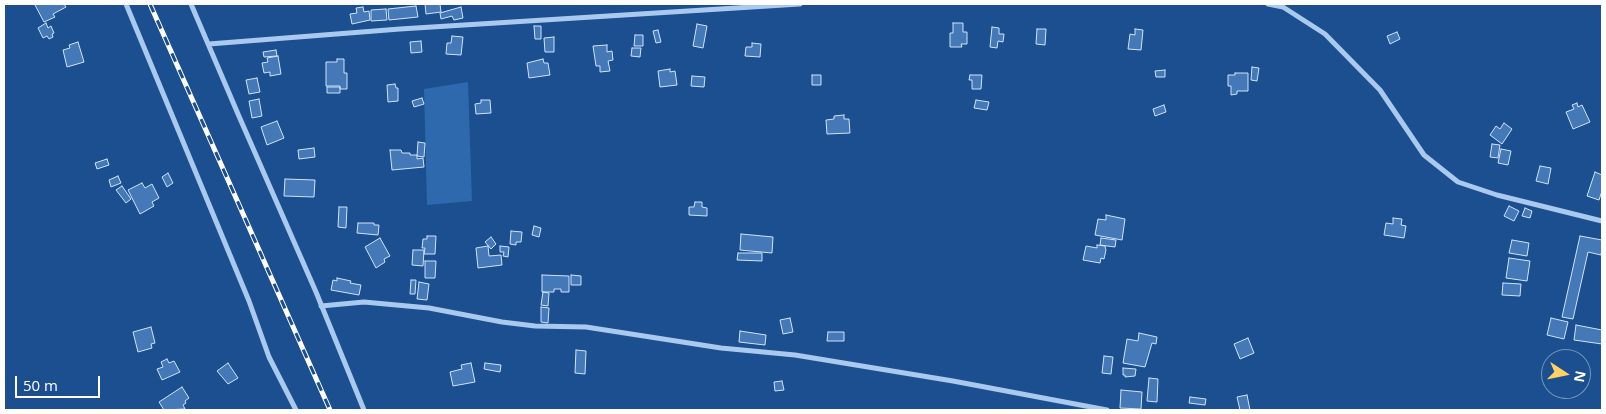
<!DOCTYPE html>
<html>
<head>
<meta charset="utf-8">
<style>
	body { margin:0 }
	#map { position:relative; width:1606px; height:414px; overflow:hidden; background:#1b4f8f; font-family:"Open Sans",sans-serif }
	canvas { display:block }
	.frame { position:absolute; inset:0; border:5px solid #fff; pointer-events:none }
	.north { position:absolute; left:1541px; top:349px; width:50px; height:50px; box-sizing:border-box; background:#1b4f8f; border:1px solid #7695bc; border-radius:50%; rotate:101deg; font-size:14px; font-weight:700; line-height:20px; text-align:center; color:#fff }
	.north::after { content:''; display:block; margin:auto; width:18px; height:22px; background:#ffd166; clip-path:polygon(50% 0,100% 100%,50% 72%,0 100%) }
	.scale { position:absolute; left:15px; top:376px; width:85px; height:22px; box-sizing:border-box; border:2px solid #fff; border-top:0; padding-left:6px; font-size:15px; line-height:18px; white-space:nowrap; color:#fff; -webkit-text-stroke:4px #1b4f8f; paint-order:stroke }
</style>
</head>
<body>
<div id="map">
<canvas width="1606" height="414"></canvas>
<div class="frame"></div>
<div class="north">N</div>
<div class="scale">50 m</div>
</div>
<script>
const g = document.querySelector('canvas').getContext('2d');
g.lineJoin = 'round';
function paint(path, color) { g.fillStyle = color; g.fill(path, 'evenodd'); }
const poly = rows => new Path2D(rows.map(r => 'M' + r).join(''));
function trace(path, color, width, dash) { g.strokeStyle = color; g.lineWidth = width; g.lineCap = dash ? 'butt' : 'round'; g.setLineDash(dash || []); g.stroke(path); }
const green = poly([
	[468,82,472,201,427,205,424,89]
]);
const building = poly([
	[37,4,64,4,66,7,53,14,55,17,44,22,35,5,37,4],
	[425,4,440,4,441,12,426,14,425,4],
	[416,6,418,17,389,20,388,9,416,6],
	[363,7,364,12,369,11,370,20,352,24,350,14,357,13,356,8,363,7],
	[461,7,463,18,454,20,452,16,441,19,440,13,461,7],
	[386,9,387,20,371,21,371,10,386,9],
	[46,23,48,28,51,26,54,33,52,34,53,37,49,39,47,36,43,38,38,28,46,23],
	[953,23,963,23,963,32,967,32,967,44,961,44,962,47,950,47,950,33,953,33,953,23],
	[697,24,707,26,703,48,693,46,697,24],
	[534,26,541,26,541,39,535,39,534,26],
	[992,27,999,28,999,34,1004,34,1003,42,998,41,997,48,990,47,992,27],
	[1037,29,1046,29,1045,45,1036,44,1037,29],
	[1135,29,1143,30,1141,50,1128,49,1130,34,1135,35,1135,29],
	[658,30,661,42,656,43,653,31,658,30],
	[1397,32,1400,39,1390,44,1387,36,1397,32],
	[635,35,643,35,643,46,634,46,635,35],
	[452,36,463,37,461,55,446,54,447,43,451,43,452,36],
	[554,37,554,52,545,52,544,38,554,37],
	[421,41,422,52,411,53,410,42,421,41],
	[78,42,84,62,67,67,63,50,70,48,69,45,78,42],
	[752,43,761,44,760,57,745,56,746,47,752,47,752,43],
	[607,45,607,52,612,51,613,60,608,61,610,71,600,72,600,66,596,66,593,46,607,45],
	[632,48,641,48,640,57,631,56,632,48],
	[276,50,277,56,264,57,263,52,276,50],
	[278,56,281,74,270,76,270,72,264,73,262,63,268,62,267,58,278,56],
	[337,59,344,59,344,73,347,73,347,89,340,89,340,86,326,86,326,62,337,62,337,59],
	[543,59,544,63,548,63,550,75,529,78,527,63,543,59],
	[1252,67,1259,68,1257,81,1251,80,1252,67],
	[670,69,670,72,675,71,677,85,660,87,658,71,670,69],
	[1165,70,1165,77,1156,77,1155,71,1165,70],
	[1235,73,1248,73,1248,91,1237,91,1237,94,1231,95,1231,86,1228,86,1228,75,1235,75,1235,73],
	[812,75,821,75,821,85,812,85,812,75],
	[970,75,982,75,981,89,972,89,972,80,969,80,970,75],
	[692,76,705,77,704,87,691,86,692,76],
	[257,78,260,92,249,94,246,80,257,78],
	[395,84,396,88,398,88,398,101,388,102,387,85,395,84],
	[327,87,340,87,340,93,327,93,327,87],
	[422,98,424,104,414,107,412,101,422,98],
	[259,99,262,116,252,118,249,101,259,99],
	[481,100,490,100,491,113,476,114,475,104,481,103,481,100],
	[976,100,989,102,987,110,974,108,976,100],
	[1577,103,1578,107,1582,105,1590,122,1573,129,1566,112,1574,109,1572,105,1577,103],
	[1164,105,1166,112,1155,116,1153,109,1164,105],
	[844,115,844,119,849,119,850,133,827,134,826,120,834,119,834,116,844,115],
	[277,121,284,138,267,145,261,127,277,121],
	[1504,123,1512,129,1502,144,1490,135,1496,126,1500,129,1504,123],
	[418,142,425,143,424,157,417,156,418,142],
	[1492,144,1500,145,1498,158,1490,157,1492,144],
	[314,148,315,157,299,159,298,150,314,148],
	[1501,149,1511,151,1508,165,1498,163,1501,149],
	[390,150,401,150,402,153,410,153,410,155,417,155,417,159,423,158,424,167,392,170,390,150],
	[107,159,109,165,97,169,95,163,107,159],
	[1540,166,1551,168,1548,184,1536,181,1540,166],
	[1595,172,1602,175,1602,191,1599,200,1587,196,1595,172],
	[168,173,173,183,167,187,162,177,168,173],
	[118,176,121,183,111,187,109,180,118,176],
	[285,179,315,180,314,197,284,196,285,179],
	[142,183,145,188,152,184,159,198,152,202,154,206,140,214,128,190,142,183],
	[122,186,131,199,126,203,116,190,122,186],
	[695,202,702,202,702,207,707,208,707,216,689,215,689,207,694,207,695,202],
	[1509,206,1519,211,1514,221,1504,216,1509,206],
	[339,207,347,207,346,228,338,227,339,207],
	[1525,208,1532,211,1530,218,1522,216,1525,208],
	[1106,215,1125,219,1122,240,1095,235,1098,219,1106,220,1106,215],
	[1393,218,1402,219,1401,225,1406,226,1404,238,1384,235,1386,223,1393,224,1393,218],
	[358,223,374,223,374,225,379,225,378,235,357,233,358,223],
	[534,226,541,228,539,237,532,235,534,226],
	[511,231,522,232,521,242,516,242,516,245,510,244,511,231],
	[741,234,773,237,772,253,740,250,741,234],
	[427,236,436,236,435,254,424,254,425,248,422,248,423,239,427,239,427,236],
	[1580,236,1602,240,1602,248,1601,255,1588,252,1573,319,1562,317,1580,236],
	[491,237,496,244,491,249,485,242,491,237],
	[380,238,390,256,384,259,385,262,376,268,365,247,380,238],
	[1101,238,1116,240,1115,247,1100,245,1101,238],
	[1512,240,1529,243,1527,256,1509,253,1512,240],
	[1097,245,1105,246,1106,250,1104,259,1101,258,1100,263,1083,260,1086,246,1097,248,1097,245],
	[488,246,489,256,501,255,502,265,478,268,476,248,488,246],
	[500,246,509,247,508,257,503,256,504,252,500,252,500,246],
	[413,250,424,250,423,266,412,265,413,250],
	[738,253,762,253,762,261,737,260,738,253],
	[1509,258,1530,261,1527,281,1506,278,1509,258],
	[425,261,436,261,435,278,425,278,425,261],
	[542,275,569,276,569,292,561,292,561,289,554,289,554,292,542,292,542,275],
	[571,275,581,276,581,285,571,285,571,275],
	[337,278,351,281,350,283,361,285,359,295,331,290,333,280,337,281,337,278],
	[411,280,416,280,415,294,410,294,411,280],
	[419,282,429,284,427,300,417,299,419,282],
	[1503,283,1521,284,1520,296,1502,295,1503,283],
	[543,292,549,293,548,306,541,305,543,292],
	[541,307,549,308,548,323,541,322,541,307],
	[790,318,793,332,783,334,780,320,790,318],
	[1551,318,1568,322,1564,339,1547,335,1551,318],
	[1576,325,1602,330,1602,344,1574,340,1576,325],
	[151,327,155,343,151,344,152,348,138,352,133,332,151,327],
	[740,331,766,335,765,345,739,342,740,331],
	[828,332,844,332,844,341,827,341,828,332],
	[1139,333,1157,337,1156,344,1152,343,1145,367,1123,363,1127,339,1138,341,1139,333],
	[1248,338,1254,353,1240,359,1234,344,1248,338],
	[576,350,586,351,585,374,575,373,576,350],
	[1104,356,1113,357,1111,374,1102,373,1104,356],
	[167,359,169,363,174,361,180,372,162,380,157,369,163,367,161,362,167,359],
	[228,363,238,378,228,384,217,371,228,363],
	[471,363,475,382,453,386,450,372,462,369,461,365,471,363],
	[485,363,501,365,500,372,484,369,485,363],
	[1123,368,1136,369,1135,376,1125,377,1125,375,1123,375,1123,368],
	[1149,378,1158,379,1157,402,1147,401,1149,378],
	[782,381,784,390,775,391,774,382,782,381],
	[182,387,189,398,185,401,186,403,183,405,185,409,164,410,159,402,182,387],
	[1121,390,1142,392,1141,409,1120,408,1121,390],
	[1247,395,1250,410,1240,410,1237,397,1247,395],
	[1190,397,1206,399,1205,405,1189,403,1190,397]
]);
const minor = poly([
	[126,4,249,301,269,357,296,410],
	[191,4,238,114,316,292,364,410],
	[1268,4,1283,7,1325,34,1380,90,1424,155,1458,182,1497,195,1602,221],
	[209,44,400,29,800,4],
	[321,306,364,302,429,308,502,322,535,326,586,327,721,348,795,355,953,381,1107,410]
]);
const rail = poly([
	[150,4,330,410]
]);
paint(green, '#2e69ad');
paint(building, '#4478b7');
trace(building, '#cfe3fa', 1);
trace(minor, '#a9c9ee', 5);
trace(rail, '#fff', 5);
trace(rail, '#1b4f8f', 3, [9]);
</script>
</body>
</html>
